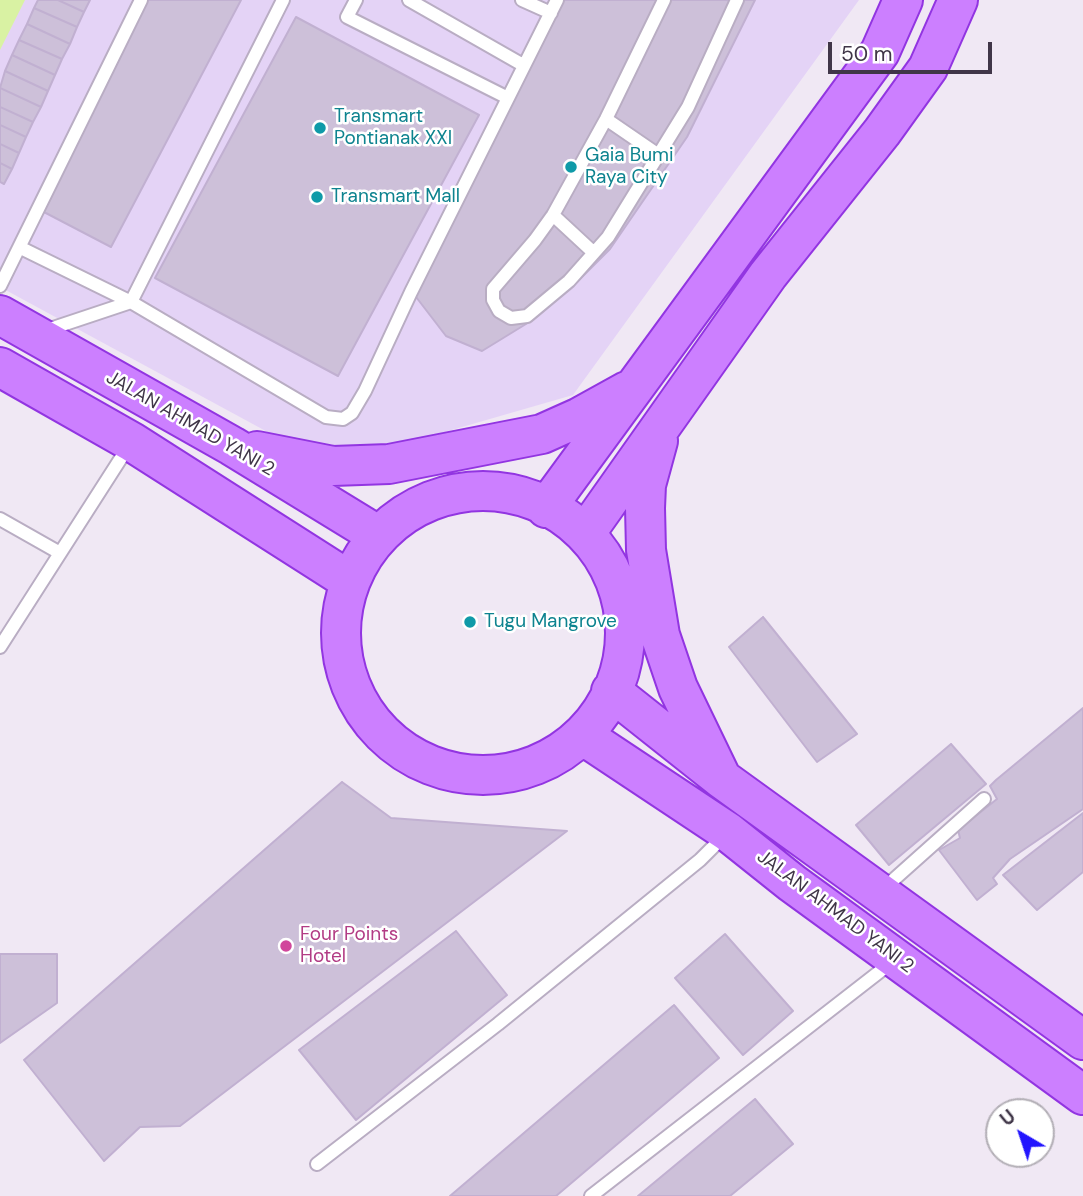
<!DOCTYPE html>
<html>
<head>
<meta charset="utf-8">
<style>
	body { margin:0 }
	#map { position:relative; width:1083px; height:1196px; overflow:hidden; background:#f0e8f4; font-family:"DM Sans",sans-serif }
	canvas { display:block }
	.north { position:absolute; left:985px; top:1098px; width:70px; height:70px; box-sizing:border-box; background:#fff; border:2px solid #b3afb6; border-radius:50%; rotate:321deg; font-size:19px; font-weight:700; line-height:28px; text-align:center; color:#403648 }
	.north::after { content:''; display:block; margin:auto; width:24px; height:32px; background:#2315fe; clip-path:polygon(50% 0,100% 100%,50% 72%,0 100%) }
	.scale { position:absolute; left:828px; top:42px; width:164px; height:32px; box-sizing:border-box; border:4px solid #403648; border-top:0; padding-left:9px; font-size:21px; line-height:24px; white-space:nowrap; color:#403648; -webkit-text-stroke:5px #fff; paint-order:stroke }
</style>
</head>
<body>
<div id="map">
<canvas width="1083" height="1196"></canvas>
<div class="north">U</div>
<div class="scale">50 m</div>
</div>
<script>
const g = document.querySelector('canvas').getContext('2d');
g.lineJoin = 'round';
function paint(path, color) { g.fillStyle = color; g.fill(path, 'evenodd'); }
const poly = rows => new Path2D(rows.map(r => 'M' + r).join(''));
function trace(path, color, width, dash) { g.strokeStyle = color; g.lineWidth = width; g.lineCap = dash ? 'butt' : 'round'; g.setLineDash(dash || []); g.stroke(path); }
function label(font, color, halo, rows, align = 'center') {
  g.font = font + ' "DM Sans",sans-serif'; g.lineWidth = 5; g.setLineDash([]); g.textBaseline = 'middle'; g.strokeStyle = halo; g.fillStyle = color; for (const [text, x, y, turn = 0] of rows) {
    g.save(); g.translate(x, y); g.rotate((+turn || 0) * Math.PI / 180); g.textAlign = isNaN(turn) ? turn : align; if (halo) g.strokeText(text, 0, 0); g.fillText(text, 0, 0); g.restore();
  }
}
const commercial = poly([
	[0,0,859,0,573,395,372,453,310,455,0,287]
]);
const water = poly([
	[0,0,25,0,0,50]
]);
const building = poly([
	[38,0,58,0,84,12,77,27,34,8,38,0],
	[58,0,90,0,84,12,58,0],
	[142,0,241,0,111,247,42,211,142,0],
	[556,0,755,0,687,137,610,249,577,282,526,324,482,351,446,336,413,293,556,0],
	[34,8,77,27,70,44,27,24,34,8],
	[296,17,479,115,338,376,155,278,296,17],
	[27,24,70,44,62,59,19,40,27,24],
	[19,40,62,59,55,75,12,55,19,40],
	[12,55,55,75,48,91,5,71,12,55],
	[5,71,48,91,41,107,0,88,5,71],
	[0,88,41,107,33,122,0,107,0,88],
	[0,107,33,122,26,137,0,125,0,107],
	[0,125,26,137,19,153,0,144,0,125],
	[0,144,19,153,12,169,0,163,0,144],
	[0,163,12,169,4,184,0,182,0,163],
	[763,617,857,734,817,762,729,647,763,617],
	[1083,708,1083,809,1010,859,993,878,997,884,977,900,939,850,960,838,958,830,997,799,990,786,996,780,1083,708],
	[951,744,986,784,889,865,856,825,951,744],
	[342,782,391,818,567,831,180,1126,140,1127,104,1161,24,1060,342,782],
	[1083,813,1083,872,1037,910,1003,875,1083,813],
	[456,931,507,995,356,1120,299,1050,456,931],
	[725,934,793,1011,743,1055,675,978,725,934],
	[0,954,57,954,57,1003,0,1043,0,954],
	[674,1005,719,1058,556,1196,450,1196,674,1005],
	[755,1099,793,1144,730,1196,638,1196,755,1099]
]);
const service = poly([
	[356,0,347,17,508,98],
	[409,0,523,65],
	[522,0,551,13],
	[664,0,606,119,553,215,535,240,493,289,493,300,499,311,511,318,527,316,569,281,608,237,688,107,737,0],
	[606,119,660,156],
	[553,215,594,253],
	[21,248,131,302,326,417,343,419,352,413,365,391,411,292,557,0],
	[0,286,141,0],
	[44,331,131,302,283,0],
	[0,519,60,553],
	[0,647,130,444],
	[882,890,984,799],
	[317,1164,498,1024,700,860,726,834],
	[591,1196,892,962]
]);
const trunk = poly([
	[0,315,232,446,379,536],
	[0,367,132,442,350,581],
	[658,441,646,485,645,508,646,550,660,635,678,688,720,775],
	[257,451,333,466,389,464,542,434,580,417,627,391],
	'341 633a142 142 0 1 1 284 0a142 142 0 1 1-284 0Z',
	[546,508,880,52,903,0],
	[585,534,768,275,882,132,928,68,958,0],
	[611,691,722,779,1083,1040],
	[582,735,728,832,792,883,1083,1095]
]);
const markers = [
	[320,128,7,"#0f9aa8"],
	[571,167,7,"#0f9aa8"],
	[317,197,7,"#0f9aa8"],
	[470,622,7,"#0f9aa8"],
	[286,946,7,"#d1479c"]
];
const cultureNames = [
	["Transmart",334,117],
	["Pontianak XXI",334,139],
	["Gaia Bumi",585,156],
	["Raya City",585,178],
	["Transmart Mall",331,197],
	["Tugu Mangrove",484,622]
];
const streetNames = [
	["JALAN AHMAD YANI 2",190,424,30],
	["JALAN AHMAD YANI 2",835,912,37]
];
const hotelNames = [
	["Four Points",300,935],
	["Hotel",300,957]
];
paint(commercial, '#e4d3f6');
paint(water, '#d9f2a3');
paint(building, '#cdc0d9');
trace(building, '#c1b0d1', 2);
trace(service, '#b9adc3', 16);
trace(trunk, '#9235e1', 42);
trace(service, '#fff', 12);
trace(trunk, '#cc7fff', 38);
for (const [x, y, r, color] of markers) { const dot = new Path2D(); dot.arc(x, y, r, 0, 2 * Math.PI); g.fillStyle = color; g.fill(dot); trace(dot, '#fff', 2.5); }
label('19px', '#0d838f', '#fff', cultureNames, 'left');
label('19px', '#403648', '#fff', streetNames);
label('19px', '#b23c85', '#fff', hotelNames, 'left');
</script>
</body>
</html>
